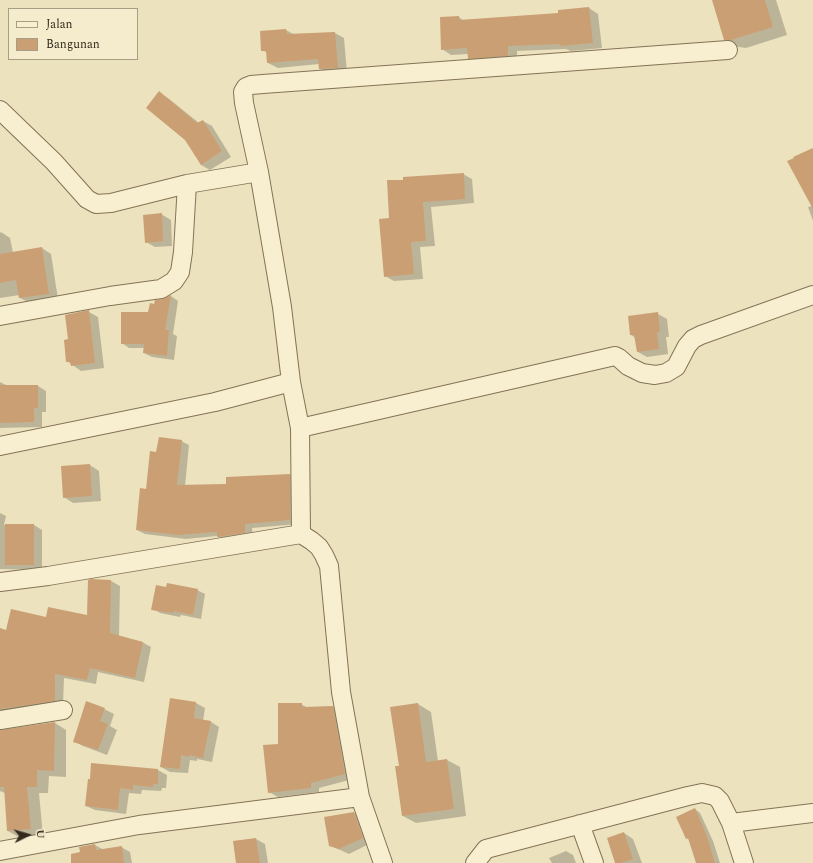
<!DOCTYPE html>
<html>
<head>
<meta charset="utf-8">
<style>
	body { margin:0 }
	#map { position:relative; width:813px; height:863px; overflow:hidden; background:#ece2be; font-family:Spectral,serif }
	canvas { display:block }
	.legend { position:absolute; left:8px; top:8px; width:130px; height:52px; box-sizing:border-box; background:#f4eccd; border:1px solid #a79e86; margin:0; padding:5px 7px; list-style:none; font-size:12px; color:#33291c }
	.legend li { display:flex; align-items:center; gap:8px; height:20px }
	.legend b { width:20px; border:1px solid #a79e86 }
	.north { position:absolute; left:8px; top:815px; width:40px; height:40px; -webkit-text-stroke:3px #f4eccd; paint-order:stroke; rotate:85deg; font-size:11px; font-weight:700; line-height:16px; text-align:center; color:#33291c }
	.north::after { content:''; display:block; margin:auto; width:14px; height:18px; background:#33291c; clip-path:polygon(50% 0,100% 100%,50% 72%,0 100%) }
</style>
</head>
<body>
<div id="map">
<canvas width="813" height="863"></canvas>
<ul class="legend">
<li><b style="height:5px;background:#f8efd0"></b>Jalan</li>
<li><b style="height:11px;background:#ca9f74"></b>Bangunan</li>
</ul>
<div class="north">U</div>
</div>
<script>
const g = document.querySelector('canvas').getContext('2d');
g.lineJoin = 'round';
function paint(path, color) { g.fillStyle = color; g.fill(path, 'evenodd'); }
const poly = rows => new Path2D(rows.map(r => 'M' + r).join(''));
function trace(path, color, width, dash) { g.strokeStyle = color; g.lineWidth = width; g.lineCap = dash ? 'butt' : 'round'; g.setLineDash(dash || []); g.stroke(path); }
const shadow = poly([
	[713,0,776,0,787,35,746,48,739,47,725,39],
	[589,8,598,14,602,48,571,51,566,49,517,51,517,60,478,63,469,58,468,54,451,55,442,49,459,17,464,21,559,14,559,11],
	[286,30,295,35,335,33,344,38,347,73,329,74,320,69,319,64,278,68,268,63,268,53,262,50],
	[159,93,168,98,199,123,203,121,212,126,231,157,210,170,201,165],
	[813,150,813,221,808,207,812,206],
	[463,174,472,179,474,203,431,207,435,246,420,247,423,279,394,281,385,276,391,219],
	[161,214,171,220,172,246,155,247,146,242],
	[1,232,10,238,13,253,42,248,51,254,58,299,30,303,20,298,20,295,0,298,0,233],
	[171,296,178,301,173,334,177,336,174,360,152,357,144,353,144,348,129,348,122,343,149,313,163,300],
	[89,312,98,317,104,368,81,371,67,361,69,340],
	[658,314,667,319,669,337,666,337,668,354,647,357,638,352,636,338,631,335],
	[0,382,8,386,38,386,46,391,46,412,42,412,42,427,0,428],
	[181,441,189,445,185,486,227,485,290,475,298,480,298,524,252,528,253,537,226,541,217,536,186,539,145,534,137,530,157,453],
	[90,465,99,471,101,501,73,503,64,497],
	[0,513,6,516,4,525,34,525,42,530,42,570,0,569],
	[89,581,111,581,120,586,119,637,142,642,151,647,144,682,98,672,96,684,64,678,63,705,0,719,0,629,6,631,46,618,88,616],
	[197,590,205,594,201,619,181,615,180,617,160,613,153,609],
	[171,700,196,703,205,708,203,721,211,722,219,727,212,762,197,759,197,761,190,760,188,773,170,772,161,767],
	[301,704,308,708,333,707,341,712,353,779,319,788,319,792,278,797,269,792,279,744],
	[418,704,431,712,438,761,447,760,460,767,466,816,416,823,403,816,400,766],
	[104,709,114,714,110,726,117,730,107,755,83,746,74,741],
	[55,723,66,730,66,777,49,776,48,793,39,793,43,836,20,838,8,831,5,793,0,791,0,731],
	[92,764,158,770,167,775,166,788,162,788,161,791,142,790,141,794,129,793,126,814,95,810,86,806,91,780],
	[695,809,700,813,713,841,720,863,697,863,690,840,686,838],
	[354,813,363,819,371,843,349,854,329,845],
	[624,833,633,839,642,863,616,863],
	[256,839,265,844,268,863,237,863,234,841],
	[95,845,104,850,121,847,130,852,132,863,73,863,82,855,81,848],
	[566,851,573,855,576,863,552,863,549,858]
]);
const building = poly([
	[712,0,765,0,773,27,731,40,724,40],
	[589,7,593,43,561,46,560,44,508,46,508,56,468,59,467,48,441,50,440,17,459,16,459,20,558,13,558,10],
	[286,29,287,34,335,32,338,68,319,69,318,59,267,63,266,51,261,51,260,31],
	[159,91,197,123,203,120,222,151,201,165,185,140,146,108],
	[813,148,813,209,787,161,794,158,793,157],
	[464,173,465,199,423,202,426,241,411,242,414,274,384,277,379,219,389,218,387,180,403,180,403,177],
	[162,213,163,241,145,243,143,215],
	[42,247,49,294,19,298,16,280,0,283,0,254],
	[171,295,165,330,169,330,167,356,143,353,144,344,121,344,121,312,148,312,150,303,154,304,155,300,163,299],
	[89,310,95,363,71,366,70,362,66,362,64,340,68,339,65,315],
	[658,312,660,332,657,332,659,349,637,352,634,335,630,335,628,316],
	[0,385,38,385,38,408,34,408,34,422,0,423],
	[159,437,182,440,177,485,226,484,226,477,290,474,290,520,245,524,245,533,217,537,217,532,178,535,136,530,140,488,146,489,150,451,156,452],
	[90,464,92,496,63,498,61,466],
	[5,524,34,524,34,565,5,565],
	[91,579,111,580,110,633,143,642,135,678,90,668,87,680,55,674,55,701,0,709,0,628,6,630,11,609,46,617,48,607,87,615,88,580],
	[167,583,198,589,193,615,174,611,173,613,151,610,156,585,166,587],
	[170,698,196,702,194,718,211,721,203,758,189,755,189,757,181,755,180,769,160,767],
	[86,701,105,708,100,721,108,724,98,750,73,742],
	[278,703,302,703,302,707,333,706,345,774,311,783,311,788,268,793,263,745,278,744],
	[418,703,426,762,447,759,454,809,402,816,395,766,399,766,390,707],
	[55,722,54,771,37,770,37,787,27,787,31,829,7,831,4,787,0,787,0,730],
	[91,763,158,769,158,784,153,784,153,787,133,785,133,790,120,788,118,810,85,806,88,779,90,779],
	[695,808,707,836,715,863,696,863,688,838,686,839,676,817],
	[354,812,363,838,339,849,329,846,324,817],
	[624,832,633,859,621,863,615,863,607,838],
	[256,838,260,863,236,863,233,841],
	[95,844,96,850,122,846,124,863,71,863,71,854,80,852,79,847]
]);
const street = poly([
	[0,110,54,162,87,199,96,204,111,203,187,184,259,172],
	[0,316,110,296,161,289,174,281,180,272,183,252,187,184],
	[300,428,615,356,619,358,628,366,642,373,655,375,666,373,676,367,687,346,693,339,701,335,813,295],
	[0,446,215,402,291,382],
	[301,534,300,428,291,382,282,307,259,172,244,103,243,92,246,87,251,85,263,84,728,50],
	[0,582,48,576,301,534,312,541,319,547,324,555,329,566,341,692,360,797,383,863],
	[0,720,63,710],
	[731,823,813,813],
	[580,824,594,863],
	[0,851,139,825,360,797],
	[475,863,486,849,688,796,702,793,715,796,720,801,731,823,744,863]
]);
paint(shadow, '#0003');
paint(building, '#ca9f74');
trace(street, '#847357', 20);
trace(street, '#f8efd0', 18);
</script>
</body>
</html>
